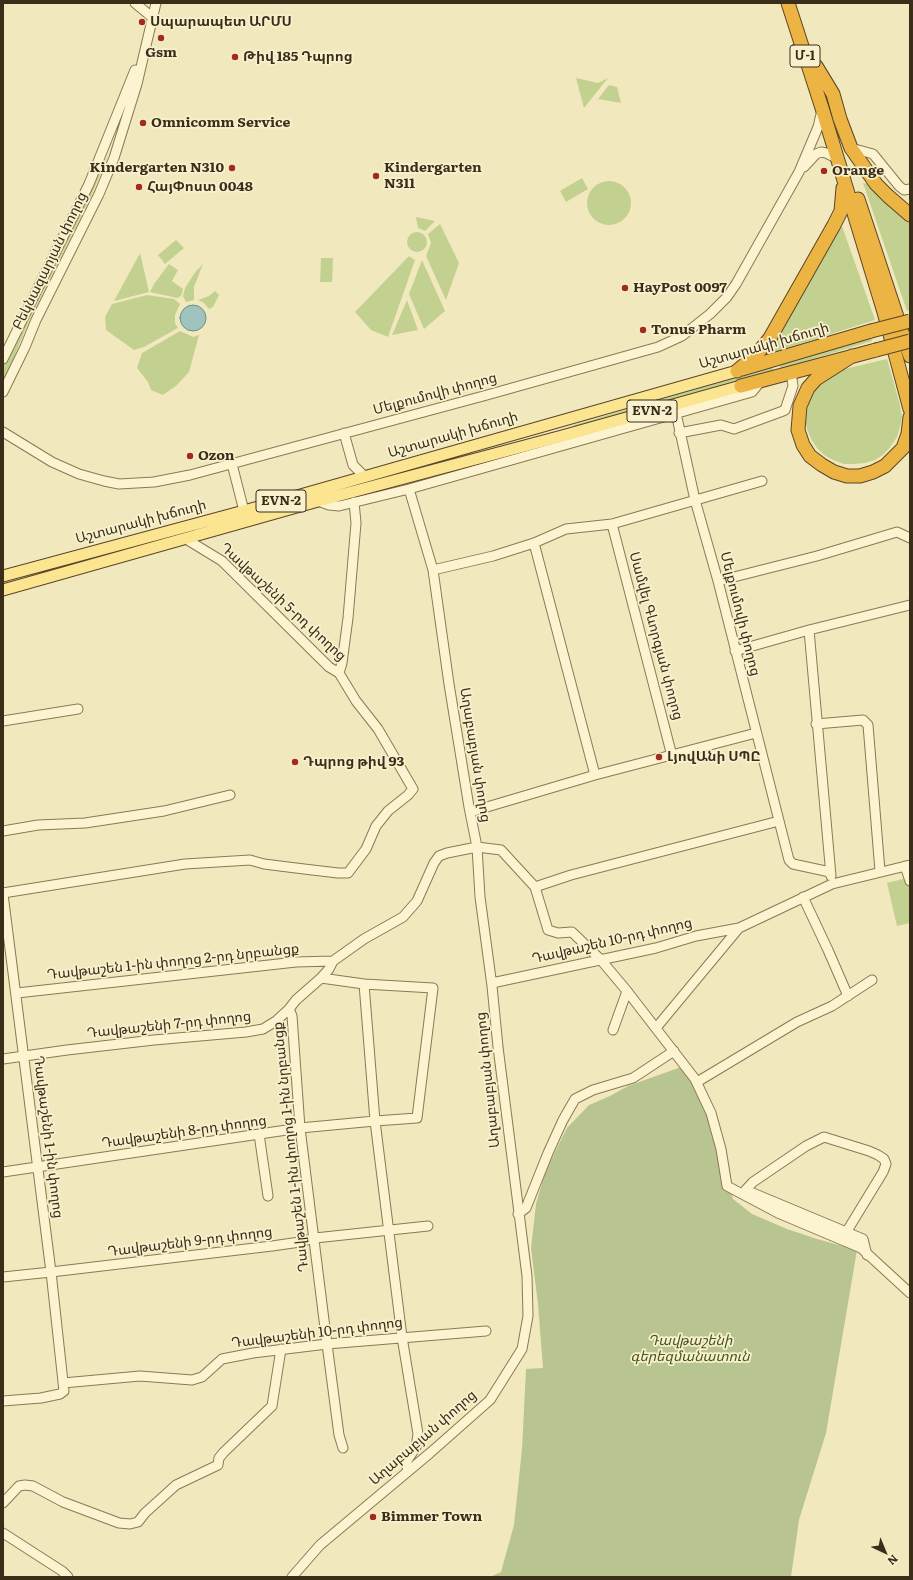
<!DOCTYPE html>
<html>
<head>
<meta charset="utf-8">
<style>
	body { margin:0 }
	#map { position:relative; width:913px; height:1580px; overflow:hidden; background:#f2e8bd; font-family:Literata,serif }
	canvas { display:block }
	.frame { position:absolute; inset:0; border:4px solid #3a2d1a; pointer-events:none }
	.north { position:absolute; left:865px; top:1532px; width:40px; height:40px; -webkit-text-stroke:3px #f9f1cd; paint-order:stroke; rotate:136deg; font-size:11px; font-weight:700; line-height:16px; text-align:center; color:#3a2d1a }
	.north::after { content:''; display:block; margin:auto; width:14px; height:18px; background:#3a2d1a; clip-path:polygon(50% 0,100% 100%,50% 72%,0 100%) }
</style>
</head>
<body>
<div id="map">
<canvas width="913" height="1580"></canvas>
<div class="frame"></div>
<div class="north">N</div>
</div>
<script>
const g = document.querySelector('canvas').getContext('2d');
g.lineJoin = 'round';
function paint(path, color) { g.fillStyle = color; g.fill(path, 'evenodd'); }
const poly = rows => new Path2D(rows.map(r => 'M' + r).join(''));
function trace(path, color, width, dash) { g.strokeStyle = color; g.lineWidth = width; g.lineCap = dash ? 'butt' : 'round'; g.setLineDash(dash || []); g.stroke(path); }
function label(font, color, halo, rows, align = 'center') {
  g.font = font + ' Literata,"Noto Sans Armenian",serif'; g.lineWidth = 3.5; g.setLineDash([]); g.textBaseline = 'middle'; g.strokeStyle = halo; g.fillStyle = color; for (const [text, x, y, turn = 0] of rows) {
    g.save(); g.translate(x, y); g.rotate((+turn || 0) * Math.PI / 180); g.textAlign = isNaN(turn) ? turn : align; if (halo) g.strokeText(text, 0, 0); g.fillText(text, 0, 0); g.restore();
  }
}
const green = poly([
	[576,78,598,83,608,78,584,108],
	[609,85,617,87,621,103,598,99],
	[109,154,91,196,31,316,3,383,3,362],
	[582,178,588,189,566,202,560,191],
	'587 203a22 22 0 1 1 44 0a22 22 0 1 1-44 0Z',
	[863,183,868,184,889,205,910,222,910,310,907,311],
	[416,217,435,221,425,231,418,228],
	[440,224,459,263,446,300,426,256,431,243,428,234],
	[842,226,875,320,774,352,771,347],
	'407 242a10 10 0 1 1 20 0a10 10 0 1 1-20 0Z',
	[176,240,184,248,165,264,158,255],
	[140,253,149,292,114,301,139,255],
	[409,256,415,260,388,337,371,330,355,312],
	[321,258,333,258,332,282,320,282],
	[422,260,445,311,424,329,409,294],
	[169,264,178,270,172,281,183,289,181,296,177,298,150,292,154,284],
	[203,264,194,287,194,300,186,302,183,296,185,288,196,271],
	[215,291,219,295,213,307,209,309,204,303,198,300,209,296],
	[147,295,174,299,180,304,175,315,175,323,178,328,144,347,134,350,106,330,105,317,112,304],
	[407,300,418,330,392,335],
	[180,331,193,337,199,335,189,372,177,385,163,395,151,390,148,382,137,368,142,353],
	[871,337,872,341,781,369,779,365],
	[887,359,900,405,902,417,900,427,897,437,891,446,884,454,875,460,865,463,854,464,844,464,833,460,824,455,817,448,811,439,807,429,805,417,806,406,817,385,836,371],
	[772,367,774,372,703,393,573,427,574,425],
	[907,878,910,890,910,923,897,926,887,883]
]);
const cemetery = poly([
	[681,1067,703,1096,733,1199,752,1214,787,1229,817,1239,857,1250,826,1433,799,1520,791,1577,490,1577,501,1572,514,1525,522,1449,526,1369,543,1368,538,1304,531,1248,536,1204,545,1172,567,1128,589,1105,610,1096,628,1086]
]);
const water = poly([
	'180 318a13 13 0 1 1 26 0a13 13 0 1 1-26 0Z'
]);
const minor = poly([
	[135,3,153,18],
	[851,148,873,154,899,186,904,190,910,189],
	[804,167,816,154,821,152,826,153,838,159],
	[3,359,89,184,135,70],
	[3,392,25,347,36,320,99,194,114,158,137,84,156,3],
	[676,413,695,500,718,581,789,860,793,864,830,872],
	[3,432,52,462,79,474,104,481,119,484,154,482,190,475,487,395,658,347,682,336,710,314,727,297,736,284,799,172,818,127,822,110],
	[344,433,353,465,365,477],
	[679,433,721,425,734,429,783,411,785,410,793,386,791,372],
	[232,464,244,511],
	[318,501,329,505,339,506,409,489,752,392,761,381],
	[612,524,672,756],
	[186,539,222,561,329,667,339,673],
	[534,543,595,775],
	[433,570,493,556,534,543,566,529,612,524,762,481],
	[718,581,817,556,897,532,910,538],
	[809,630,831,876],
	[735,651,809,630,910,605],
	[3,721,78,709],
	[816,724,863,720,868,725,880,871],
	[470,812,595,775,756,733],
	[3,831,38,825,85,823,164,811,230,795],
	[905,866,910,881],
	[535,887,571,875,779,821],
	[3,893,185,864,250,860,264,864,304,869,338,873,348,873,366,849,376,826,388,811,408,795,413,789,378,729,356,701,339,673,342,663,348,618,356,523,354,502],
	[3,894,51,1272,64,1391,60,1394,41,1398,3,1401],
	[803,897,828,950,848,996],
	[321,978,364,984,375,1121,402,1337,418,1434,416,1447,406,1462,408,1471],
	[492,983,656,948,696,936,739,928],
	[17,993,296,962,333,961],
	[289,1009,292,1016,300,1128,327,1344,339,1435,343,1448],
	[656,1028,739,928,832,884,910,865],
	[613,1030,627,991],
	[3,1059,67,1050,154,1040,246,1032,263,1029,276,1021,289,1009,296,1000,321,978,329,969,333,961,364,939,403,917,417,901,434,863,439,856,447,853,477,847,501,850,535,887,548,930,558,933,572,932,601,960,627,991,695,1079,711,1113,721,1149,727,1186,778,1213,861,1248,910,1293],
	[697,1082,797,1022,832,1006,872,980],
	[259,1134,268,1196],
	[3,1172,300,1128,375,1121,417,1118,433,988,364,984],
	[748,1191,863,1239,867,1255],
	[742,1194,753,1182,806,1146,824,1137,869,1151,878,1155,884,1159,886,1164,883,1172,847,1231],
	[518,1214,526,1208,548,1153,563,1120,575,1099,593,1090,633,1078,674,1051],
	[3,1277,51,1272,272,1246,300,1242,315,1238,428,1226],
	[63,1383,140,1376,192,1380,202,1377,222,1359,253,1353,327,1344,486,1331],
	[3,1503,19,1486,25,1485,33,1486,63,1502,119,1523,130,1524,138,1522,145,1513,176,1485,218,1465,219,1458,224,1452,272,1406,281,1349],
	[3,1533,62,1571,68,1577],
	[292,1577,320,1545,430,1453,490,1400,522,1349,528,1316,527,1276,498,1047,492,986,480,897,477,847,469,807,449,684,433,570,409,489]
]);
const major = poly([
	[3,576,244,511,737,371],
	[3,590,318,501,562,436,741,386]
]);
const highway = poly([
	[788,3,822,108,884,312,910,409],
	[816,66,833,94,840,119,851,148,876,184,888,196,910,215],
	[858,199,910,356],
	[852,356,816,379,808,388,800,406,798,430,803,445,810,456,822,465,834,472,847,476,860,476,873,472,885,466,903,448,908,434,910,417],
	[742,369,871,331],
	[737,371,757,354,770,338,834,225,841,211,843,188],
	[741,386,876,350]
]);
const highwayBridge = poly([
	[871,331,910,321],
	[876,350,910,341]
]);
const markers = [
	[142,22,4,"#a22b1d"],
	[161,38,4,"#a22b1d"],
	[235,57,4,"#a22b1d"],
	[143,123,4,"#a22b1d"],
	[232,168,4,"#a22b1d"],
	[824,171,4,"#a22b1d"],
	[376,176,4,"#a22b1d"],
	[139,187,4,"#a22b1d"],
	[625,288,4,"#a22b1d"],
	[643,330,4,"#a22b1d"],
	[190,456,4,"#a22b1d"],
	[659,757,4,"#a22b1d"],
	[295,762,4,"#a22b1d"],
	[373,1517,4,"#a22b1d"]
];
const shields = [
	[805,56,30],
	[652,411,50],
	[281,501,50]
];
const shieldNames = [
	["Մ-1",805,56],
	["EVN-2",652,411],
	["EVN-2",281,501]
];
const poiNames = [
	["Սպարապետ ԱՐՄՍ",150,22],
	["Gsm",161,53,"center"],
	["Թիվ 185 Դպրոց",243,57],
	["Omnicomm Service",151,123],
	["Kindergarten N310",224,168,"right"],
	["Kindergarten",384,168],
	["N311",384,184],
	["Orange",832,171],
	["ՀայՓոստ 0048",147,187],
	["HayPost 0097",633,288],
	["Tonus Pharm",651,330],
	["Ozon",198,456],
	["ԼյովԱնի ՍՊԸ",667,757],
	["Դպրոց թիվ 93",303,762],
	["Bimmer Town",381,1517]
];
const streetNames = [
	["Բեկնազարյան փողոց",50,261,-64],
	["Աշտարակի խճուղի",764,346,-16],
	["Մելքումովի փողոց",435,394,-15],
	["Աշտարակի խճուղի",453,435,-16],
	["Աշտարակի խճուղի",141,522,-15],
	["Դավթաշենի 5-րդ փողոց",283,602,43],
	["Մելքումովի փողոց",740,614,76],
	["Սամվել Գևորգյան փողոց",656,636,75],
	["Աղաբաբյան փողոց",475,755,81],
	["Դավթաշեն 10-րդ փողոց",612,941,-13],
	["Դավթաշեն 1-ին փողոց 2-րդ նրբանցք",173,962,-6],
	["Դավթաշենի 7-րդ փողոց",169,1025,-6],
	["Աղաբաբյան փողոց",488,1080,-96],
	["Դավթաշենի 8-րդ փողոց",184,1132,-8],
	["Դավթաշենի 1-ին փողոց",48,1137,83],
	["Դավթաշեն 1-ին փողոց 1-ին նրբանցք",291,1147,-96],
	["Դավթաշենի 9-րդ փողոց",190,1242,-7],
	["Դավթաշենի 10-րդ փողոց",317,1333,-7],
	["Աղաբաբյան փողոց",423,1438,-41]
];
const parkNames = [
	["Դավթաշենի",690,1341],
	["գերեզմանատուն",690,1357]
];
paint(green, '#c3d190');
paint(cemetery, '#b9c590');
paint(water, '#a1c3bd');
trace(water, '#67928c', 1);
trace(minor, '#8c7854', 11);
trace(major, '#594529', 13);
trace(highway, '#594529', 15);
trace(minor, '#fcf4d1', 9);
trace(major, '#fbe590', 11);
trace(highway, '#ecb443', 13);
trace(highwayBridge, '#594529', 15, []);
trace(highwayBridge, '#ecb443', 13);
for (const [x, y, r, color] of markers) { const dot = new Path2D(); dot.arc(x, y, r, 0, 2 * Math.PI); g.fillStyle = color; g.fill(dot); trace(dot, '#f9f1cd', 1.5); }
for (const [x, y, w] of shields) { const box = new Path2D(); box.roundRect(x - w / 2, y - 11, w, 22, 3); g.fillStyle = '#f9f1cd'; g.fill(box); trace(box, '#3a2d1a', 1); }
label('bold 13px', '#3a2d1a', null, shieldNames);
label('bold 14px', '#3a2d1a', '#f9f1cd', poiNames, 'left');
label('14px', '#3a2d1a', '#f9f1cd', streetNames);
label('italic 14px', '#44581f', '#f9f1cd', parkNames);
</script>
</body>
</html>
